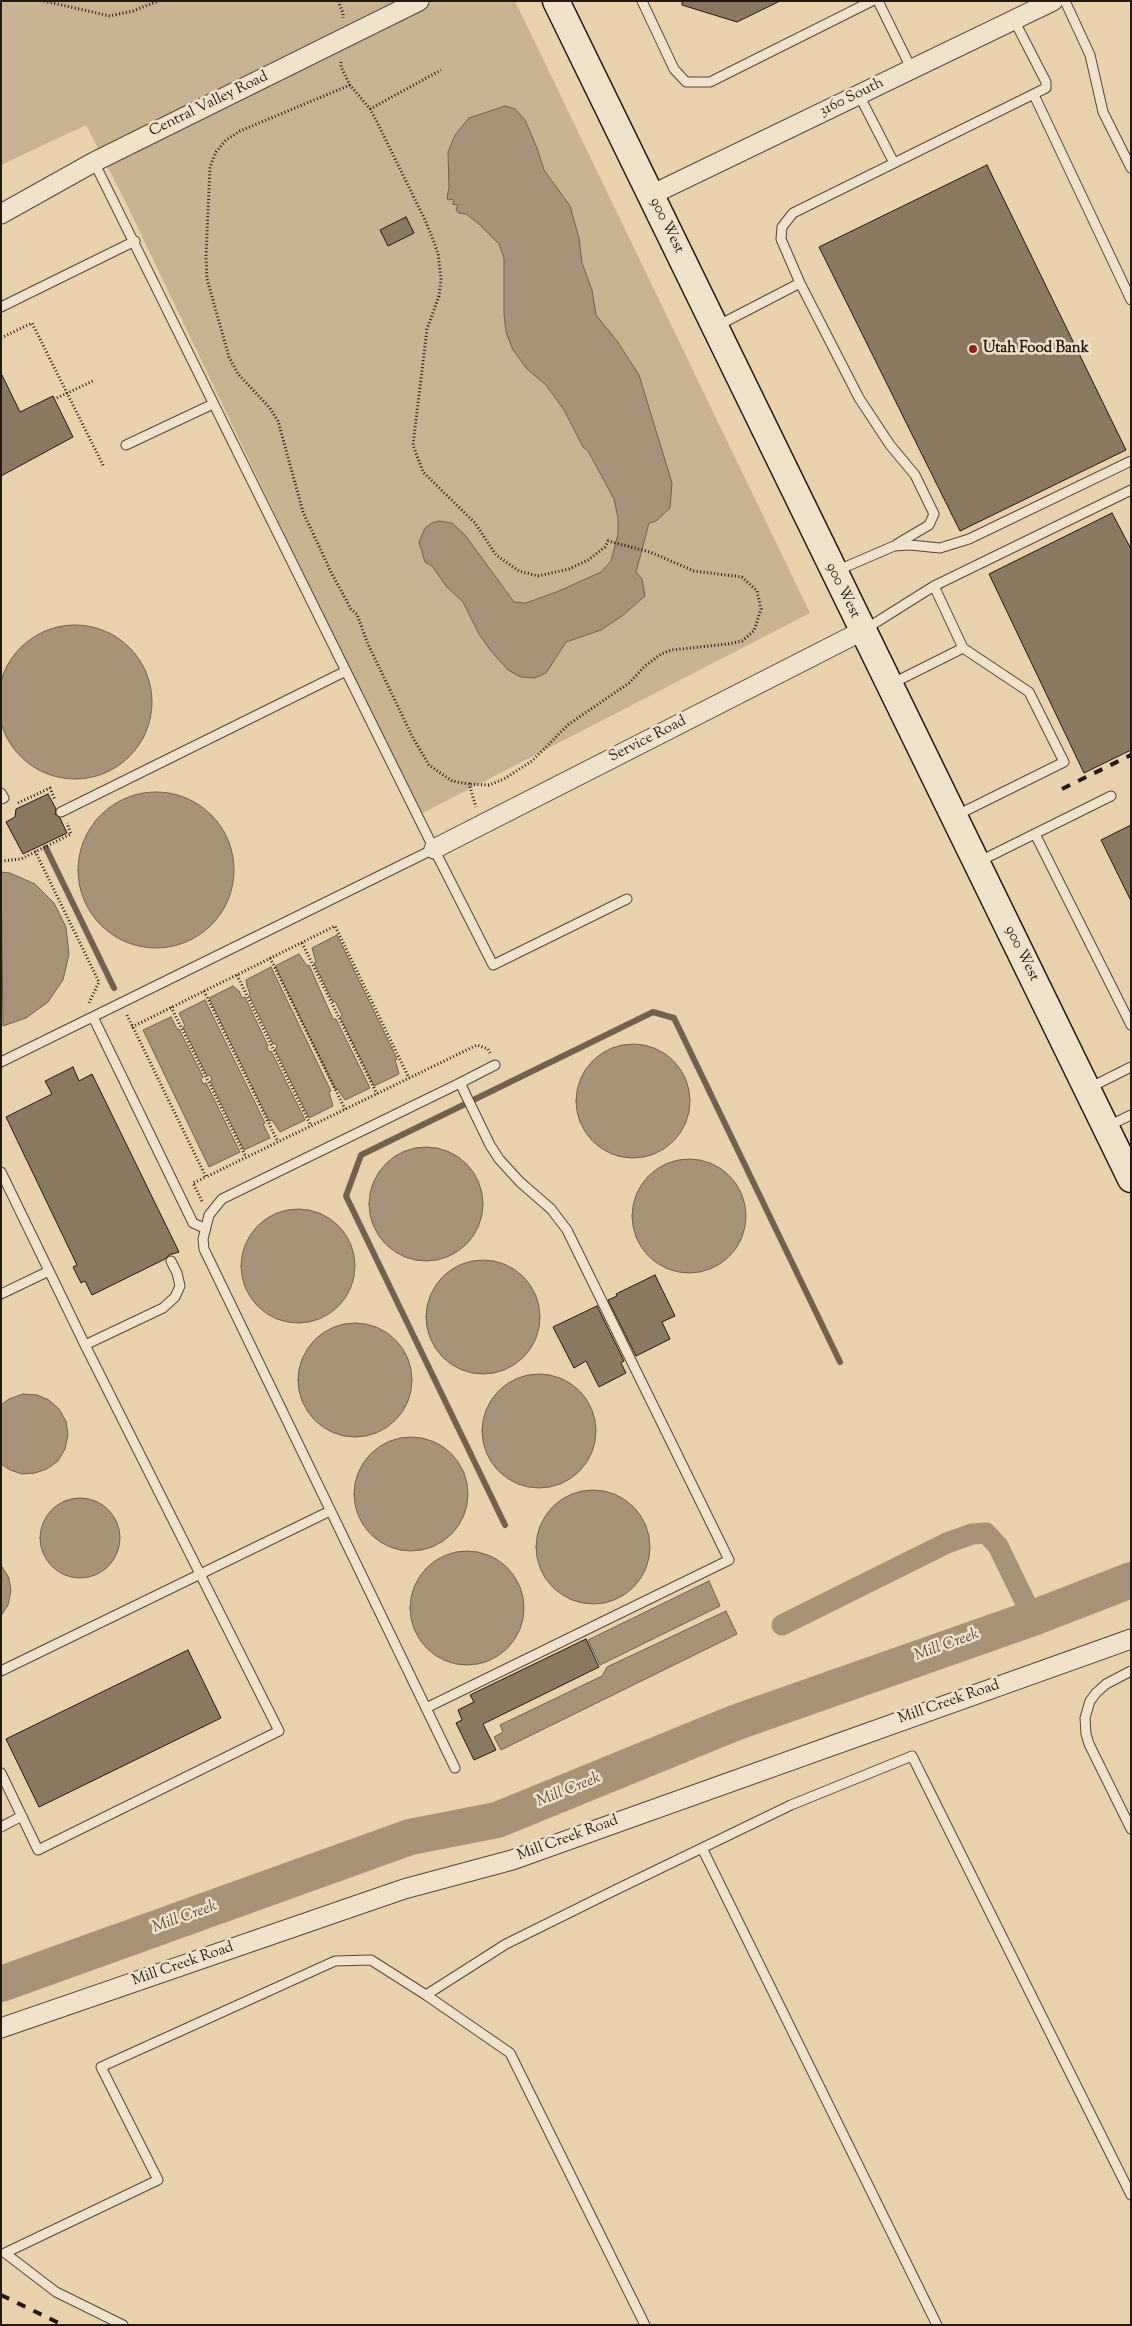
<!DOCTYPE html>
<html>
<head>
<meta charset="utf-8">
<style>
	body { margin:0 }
	#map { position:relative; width:1132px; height:2326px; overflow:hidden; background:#e8d2ad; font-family:"Sorts Mill Goudy",serif }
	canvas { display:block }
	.frame { position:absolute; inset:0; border:2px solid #25180e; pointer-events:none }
</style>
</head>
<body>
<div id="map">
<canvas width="1132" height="2326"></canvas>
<div class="frame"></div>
</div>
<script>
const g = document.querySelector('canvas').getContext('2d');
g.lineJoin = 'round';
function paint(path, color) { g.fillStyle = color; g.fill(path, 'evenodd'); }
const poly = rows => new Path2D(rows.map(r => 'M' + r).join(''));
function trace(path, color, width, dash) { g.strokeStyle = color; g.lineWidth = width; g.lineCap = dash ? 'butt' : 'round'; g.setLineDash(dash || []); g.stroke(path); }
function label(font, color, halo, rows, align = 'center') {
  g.font = font + ' "Sorts Mill Goudy",serif'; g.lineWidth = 5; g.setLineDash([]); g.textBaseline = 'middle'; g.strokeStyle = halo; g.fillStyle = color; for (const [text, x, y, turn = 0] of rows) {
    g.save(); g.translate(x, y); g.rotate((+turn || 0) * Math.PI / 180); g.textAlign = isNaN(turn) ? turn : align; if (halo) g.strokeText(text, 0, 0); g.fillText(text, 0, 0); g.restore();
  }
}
const green = poly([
	[1,1,515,1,810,613,419,815,125,201,86,125,1,165]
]);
const water = poly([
	[505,106,515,109,525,120,537,148,544,170,570,206,579,238,582,263,592,290,596,315,617,341,639,375,672,483,670,508,656,521,649,523,636,572,642,579,645,596,622,616,601,630,566,642,546,673,535,678,521,677,508,670,491,651,479,634,463,602,446,586,432,566,425,562,419,542,425,528,432,523,439,521,452,523,465,535,514,602,526,603,559,591,601,572,611,561,618,534,618,518,614,499,588,451,583,447,564,410,546,385,527,369,513,350,506,332,504,315,504,258,499,244,479,224,466,214,459,213,456,210,458,205,452,204,454,202,452,199,449,200,447,199,449,187,448,152,455,135,469,118,505,106],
	'-2 702a77 77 0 1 1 154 0a77 77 0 1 1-154 0Z',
	'78 870a78 78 0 1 1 156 0a78 78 0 1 1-156 0Z',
	[1,872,10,873,35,884,54,903,66,927,69,954,63,980,48,1002,26,1018,3,1026,1,872],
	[337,935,397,1059,395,1060,399,1074,374,1086,340,1017,342,1015,335,1001,333,1002,314,963,316,962,312,948,337,935],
	[299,954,307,966,309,965,333,1019,336,1019,370,1088,345,1100,337,1088,335,1089,275,966,299,954],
	[271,967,331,1091,329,1092,333,1106,309,1118,275,1049,277,1047,275,1043,273,1044,249,995,250,994,247,986,246,980,271,967],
	[233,986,239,991,242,998,245,997,268,1046,267,1047,269,1052,271,1051,305,1120,280,1132,272,1120,269,1121,209,998,233,986],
	[205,1000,265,1123,263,1124,270,1138,244,1150,210,1081,212,1080,210,1075,207,1076,183,1027,185,1026,179,1013,205,1000],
	[171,1017,177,1029,179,1029,203,1077,201,1079,203,1084,206,1083,240,1152,209,1167,143,1030,171,1017],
	'576 1101a57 57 0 1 1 114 0a57 57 0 1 1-114 0Z',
	'369 1204a57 57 0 1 1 114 0a57 57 0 1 1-114 0Z',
	'632 1216a57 57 0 1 1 114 0a57 57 0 1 1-114 0Z',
	'241 1266a57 57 0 1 1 114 0a57 57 0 1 1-114 0Z',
	'426 1317a57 57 0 1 1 114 0a57 57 0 1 1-114 0Z',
	'298 1380a57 57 0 1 1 114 0a57 57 0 1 1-114 0Z',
	'482 1431a57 57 0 1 1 114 0a57 57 0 1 1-114 0Z',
	[23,1394,37,1395,49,1400,59,1409,66,1421,68,1435,65,1449,58,1461,47,1469,35,1473,22,1474,10,1470,1,1464,1,1405,9,1399,23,1394],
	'354 1494a57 57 0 1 1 114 0a57 57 0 1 1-114 0Z',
	'536 1547a57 57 0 1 1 114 0a57 57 0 1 1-114 0Z',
	'40 1538a40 40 0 1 1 80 0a40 40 0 1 1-80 0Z',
	'410 1608a57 57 0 1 1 114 0a57 57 0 1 1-114 0Z',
	[1,1565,9,1578,11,1591,8,1605,1,1616,1,1565],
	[709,1581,720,1606,600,1665,588,1640,709,1581],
	[726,1611,737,1634,501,1750,494,1737,503,1732,500,1725,602,1676,607,1667,726,1611]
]);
const stream = poly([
	[46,848,114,988],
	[505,1525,346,1196,361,1155,653,1012,674,1018,840,1362]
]);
const canal = poly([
	[782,1625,947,1543,972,1534,986,1533,998,1546,1033,1618]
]);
const river = poly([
	[1,1984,410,1837,497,1820,737,1722,1033,1618,1131,1580]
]);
const building = poly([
	[682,1,780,1,737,22,682,5,682,1],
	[987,165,1126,450,960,531,819,247,987,165],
	[406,217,414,233,388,246,380,230,406,217],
	[1,373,20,412,53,396,73,437,1,476,1,373],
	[1112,513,1131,549,1131,750,1084,773,989,574,1112,513],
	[48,794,56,809,55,814,60,818,67,833,23,854,6,822,15,817,16,809,48,794],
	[1131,825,1131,901,1101,840,1131,825],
	[73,1067,79,1081,92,1074,179,1252,169,1255,165,1259,92,1295,85,1281,81,1283,73,1267,77,1265,6,1117,52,1094,45,1081,73,1067],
	[655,1275,675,1316,662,1322,670,1339,636,1356,608,1300,617,1296,616,1294,655,1275],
	[597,1306,624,1361,621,1363,626,1373,599,1387,586,1361,574,1368,553,1327,597,1306],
	[586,1639,599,1667,483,1724,496,1750,474,1760,456,1723,462,1720,458,1710,474,1702,470,1695,586,1639],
	[188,1650,221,1718,39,1807,6,1739,188,1650]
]);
const path = poly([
	[44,1,110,16,133,11,158,1],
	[338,1,343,13,343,18],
	[341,62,341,67,350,85,370,109,377,122,426,222,438,253,441,279,439,296,427,329,413,445,423,472,475,523,496,555,519,571,538,576,569,569,588,560,605,547,608,541,650,552,694,571,742,577,757,591,761,609,754,631,742,641,728,644,671,650,661,654,645,666,629,683,569,724,532,761,504,779,489,785,469,784],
	[350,85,240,131,226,140,216,152,210,167,206,256,207,279,229,357,238,374,269,407,278,421,303,512,331,572,351,609,357,614,367,642,413,738,429,765,452,781,469,784,476,807],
	[370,109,441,70],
	[1,338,32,323,104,467],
	[57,398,95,380],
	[18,803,50,788,55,800],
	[35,851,99,982,89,1003],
	[1,861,21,859,71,834,67,823],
	[302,943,377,1094],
	[270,958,345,1109],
	[237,975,311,1126],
	[204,991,278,1142],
	[171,1007,246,1157],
	[127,1015,206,1177,477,1045,488,1049,490,1053],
	[132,1027,335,926,409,1078],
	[202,1201,193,1183,206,1177]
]);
const service = poly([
	[642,1,674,69,686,82,710,82,872,1],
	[878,1,912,70],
	[1065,1,1090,55,1103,112,1131,168],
	[859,95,894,163],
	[1034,95,1131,300],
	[94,162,434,849,493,965,627,899],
	[800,283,859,398,890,445,915,475,934,514,929,525,897,544],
	[1,307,135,241],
	[717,326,800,283,781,239,782,227,793,213,1046,88,1046,82,1014,20],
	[126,445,213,404],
	[836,571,894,546,910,545,940,548,969,539,1131,461],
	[864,630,934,586,1131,490],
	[891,684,963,648,934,586],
	[1,793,4,798,1,799],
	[61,812,346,671],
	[957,815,1064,762,1029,692,963,648],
	[1035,834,1131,1025],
	[978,862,1111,796],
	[93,1017,193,1223,204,1228],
	[1,1062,434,849],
	[1089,1088,1131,1067],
	[1108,1126,1131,1115],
	[1,1172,85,1345,279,1731,38,1850,1,1773],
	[1,1294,49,1271],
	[85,1345,163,1308,175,1297,180,1286,177,1273,171,1261],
	[1,1671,330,1511],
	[1131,1671,1106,1684,1096,1693,1090,1701,1085,1718,1086,1734,1089,1744,1131,1829],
	[426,1708,729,1560,567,1230,551,1209,520,1182,499,1159,490,1145,460,1083,495,1065],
	[455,1768,204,1249,203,1239,209,1215,222,1199,460,1083],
	[1,1827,22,1816],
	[702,1848,937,2325],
	[426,1995,506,1944,605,1895,791,1805,912,1756,1131,2195],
	[123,2325,56,2292,5,2253,158,2180,101,2067,335,1961,371,1960,426,1995,510,2053,645,2325]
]);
const minor = poly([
	[651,195,1053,1],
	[1,214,94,162,419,1],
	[434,849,862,631],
	[1,2028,404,1889,512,1860,1131,1639]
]);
const secondary = poly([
	[556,1,1131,1179]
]);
const rail = poly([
	[1062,789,1131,755],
	[1,2295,63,2325]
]);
const markers = [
	[973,349,5,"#8f2418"]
];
const streetNames = [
	["3160 South",852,98,-26],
	["Central Valley Road",209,105,-26],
	["900 West",666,226,64],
	["900 West",842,591,64],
	["Service Road",648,740,-27],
	["900 West",1021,954,64],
	["Mill Creek Road",949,1703,-19],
	["Mill Creek Road",568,1839,-20],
	["Mill Creek Road",183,1965,-19]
];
const poiNames = [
	["Utah Food Bank",983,349]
];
const waterNames = [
	["Mill Creek",947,1646,-20],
	["Mill Creek",569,1791,-22],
	["Mill Creek",185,1918,-20]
];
paint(green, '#c7b292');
paint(water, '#a69377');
trace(water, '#72624d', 1);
trace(stream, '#72624d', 6);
trace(canal, '#a69377', 21);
trace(river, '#a69377', 36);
paint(building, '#8a7961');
trace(building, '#25180e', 1);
trace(service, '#564636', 11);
trace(minor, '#564636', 21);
trace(secondary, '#25180e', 29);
trace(path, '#25180e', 3, [1, 2.5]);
trace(service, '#f0e2ca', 9);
trace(minor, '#f0e2ca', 19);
trace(secondary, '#f0e2ca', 26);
trace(rail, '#25180e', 4, [9, 9]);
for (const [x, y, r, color] of markers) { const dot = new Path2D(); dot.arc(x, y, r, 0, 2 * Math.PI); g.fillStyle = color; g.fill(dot); trace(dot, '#f0e2ca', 2); }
label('15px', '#25180e', '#f0e2ca', streetNames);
label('bold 15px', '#25180e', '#f0e2ca', poiNames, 'left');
label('italic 16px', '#594938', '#f0e2ca', waterNames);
</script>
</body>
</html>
